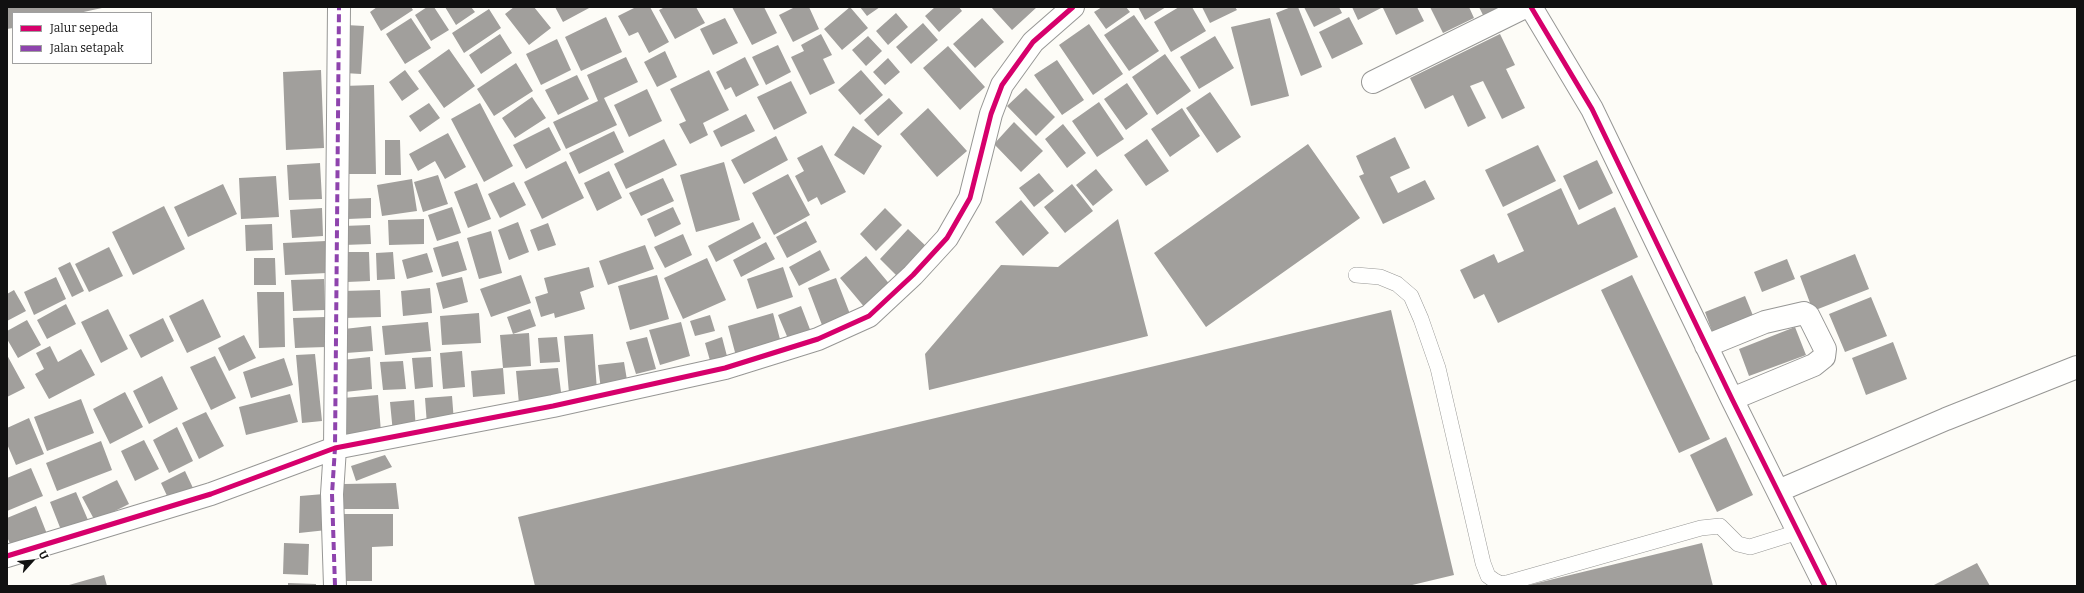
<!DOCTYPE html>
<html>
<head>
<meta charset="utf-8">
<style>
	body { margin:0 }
	#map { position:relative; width:2084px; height:593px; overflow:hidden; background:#fdfcf7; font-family:Bitter,serif }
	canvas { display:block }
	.frame { position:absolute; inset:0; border:8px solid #111; pointer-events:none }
	.legend { position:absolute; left:12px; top:12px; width:140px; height:52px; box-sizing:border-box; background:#fff; border:1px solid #a0a0a0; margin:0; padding:5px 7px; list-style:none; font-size:12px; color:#111 }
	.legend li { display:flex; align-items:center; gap:8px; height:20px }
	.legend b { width:20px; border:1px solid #a0a0a0 }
	.north { position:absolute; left:12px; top:541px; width:40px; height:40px; -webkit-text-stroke:3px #fff; paint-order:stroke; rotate:63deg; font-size:11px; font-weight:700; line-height:16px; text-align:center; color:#111 }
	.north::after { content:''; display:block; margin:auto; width:14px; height:18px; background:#111; clip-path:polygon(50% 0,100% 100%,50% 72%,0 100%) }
</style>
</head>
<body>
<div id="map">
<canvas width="2084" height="593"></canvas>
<div class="frame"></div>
<ul class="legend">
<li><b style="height:5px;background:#d6006c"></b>Jalur sepeda</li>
<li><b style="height:5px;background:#8e44ad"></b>Jalan setapak</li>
</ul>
<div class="north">U</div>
</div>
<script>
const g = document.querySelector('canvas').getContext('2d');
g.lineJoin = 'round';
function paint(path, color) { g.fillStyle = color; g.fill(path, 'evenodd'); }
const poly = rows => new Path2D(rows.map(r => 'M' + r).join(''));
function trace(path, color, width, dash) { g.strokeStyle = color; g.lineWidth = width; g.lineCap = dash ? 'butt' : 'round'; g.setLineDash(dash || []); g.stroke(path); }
const building = poly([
	[7,7,102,7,102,8,79,13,13,13,13,28,7,29],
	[377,7,411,7,413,10,381,31,370,12],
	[427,7,434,7,449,30,431,41,415,15],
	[445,7,471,7,475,12,456,25],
	[514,7,534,7,551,28,529,45,505,14],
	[555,7,591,7,563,22],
	[636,7,650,7,669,42,649,53,638,32,629,36,618,16],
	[665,7,696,7,705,23,675,39,659,10],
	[732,7,764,7,777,33,752,45],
	[795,7,809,7,819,29,793,42,779,15],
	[850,7,868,28,842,50,824,29],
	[860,7,880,7,867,16],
	[935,7,959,7,962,11,939,32,925,16],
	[991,7,1037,7,1012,30],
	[1102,7,1126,7,1130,12,1106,29,1094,12],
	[1138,7,1166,7,1145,20],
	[1179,7,1192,7,1206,31,1171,52,1154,22],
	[1202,7,1235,7,1237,10,1210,23],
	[1291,7,1298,7,1322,67,1301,76,1276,13],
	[1304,7,1339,7,1342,13,1314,27],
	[1352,7,1383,7,1358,20],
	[1385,7,1417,7,1424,21,1396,35,1383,8],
	[1430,7,1469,7,1474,18,1443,33],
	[1479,7,1514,7,1486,21],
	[489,9,501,28,464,53,452,33],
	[896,13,908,27,888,45,876,31],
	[1134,15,1159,51,1129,71,1104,35],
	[606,17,622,52,581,71,565,37],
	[1349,17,1363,44,1332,59,1319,32],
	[411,18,431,48,405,64,386,34],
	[725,18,738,43,713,55,700,29],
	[982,18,1004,42,975,68,953,44],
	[1270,18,1289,96,1251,106,1231,27],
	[923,23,938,40,911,64,896,47],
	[1089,24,1123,74,1093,95,1059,45],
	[346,25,364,26,361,74,344,73],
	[500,34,512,53,481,74,469,55],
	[821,34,832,55,823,59,835,83,810,95,791,57,804,51,801,45],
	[1500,34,1515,65,1506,69,1525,108,1502,119,1483,81,1470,86,1486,118,1468,127,1453,95,1425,109,1410,78],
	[868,36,882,51,866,66,852,50],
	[1215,36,1234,68,1199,89,1180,57],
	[557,39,571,70,541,85,526,54],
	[778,45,791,72,766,85,752,57],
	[948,46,985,87,960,110,923,68],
	[449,49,475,86,444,108,418,71],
	[665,51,677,77,657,87,644,62],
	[1165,54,1191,91,1157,115,1132,77],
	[626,57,638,82,604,98,617,125,566,149,553,122,598,101,587,75],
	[745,57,759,85,736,97,731,87,725,90,716,72],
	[888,58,900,72,885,85,873,72],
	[1057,60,1084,100,1062,115,1034,75],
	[516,63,533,91,494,116,477,89],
	[321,70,324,148,286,150,283,72],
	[405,70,419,89,402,101,389,82],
	[709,70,729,110,703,123,708,135,690,144,679,124,686,121,670,89],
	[861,70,883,95,860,115,838,90],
	[577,75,589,99,558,115,545,90],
	[791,81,807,113,774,130,757,97],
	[1127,83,1148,114,1126,130,1104,99],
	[374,85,376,174,345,174,343,86],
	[1026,88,1055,117,1036,136,1007,106],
	[647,89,662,121,629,137,614,105],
	[1210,92,1241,137,1217,153,1186,108],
	[532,97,546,118,515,138,502,118],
	[889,98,903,113,878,136,864,120],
	[1099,102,1124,139,1097,157,1072,121],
	[429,103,440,118,420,132,409,116],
	[480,103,513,166,484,182,451,119],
	[928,108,967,151,937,177,900,134],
	[1182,108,1200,136,1170,157,1151,129],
	[746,114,755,131,721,147,713,131],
	[1014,122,1043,151,1021,172,994,144],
	[1063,124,1086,153,1067,168,1045,139],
	[853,126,882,146,864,175,834,155],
	[549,127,561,150,526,169,513,145],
	[614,131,624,152,579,174,569,153],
	[448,133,466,167,445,179,435,161,418,171,409,154],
	[776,136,788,160,744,184,731,160],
	[1395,137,1410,168,1390,177,1398,193,1425,180,1435,199,1383,224,1359,176,1364,174,1356,156],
	[664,139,677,165,626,189,614,164],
	[1147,139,1169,171,1146,186,1124,155],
	[385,140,400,140,401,175,385,175],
	[1308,144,1360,218,1206,327,1154,253],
	[822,145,846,192,821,205,817,197,808,202,795,176,804,171,797,158],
	[1538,145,1556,181,1503,207,1485,170],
	[1597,160,1613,193,1579,210,1563,176],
	[566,161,584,198,542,219,524,182],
	[724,162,740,220,696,232,680,175],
	[320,163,322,199,289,200,287,165],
	[1096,169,1113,190,1093,206,1076,185],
	[609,171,622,198,597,211,584,183],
	[1039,173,1054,191,1034,207,1019,188],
	[788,174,810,215,774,235,752,193],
	[438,175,448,204,423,212,414,182],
	[276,176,279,217,241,219,239,178],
	[663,178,674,201,641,216,629,193],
	[412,179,417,211,382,216,377,185],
	[514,182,526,205,500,218,488,194],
	[477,183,491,219,468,228,454,192],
	[223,184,237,214,188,237,174,207],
	[1072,184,1093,211,1065,233,1044,207],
	[1561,188,1578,225,1615,207,1638,257,1498,323,1484,294,1474,299,1460,270,1494,254,1498,263,1524,251,1507,214],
	[371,198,371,218,348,219,348,199],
	[1021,200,1049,233,1023,256,995,222],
	[164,206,185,249,133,275,112,232],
	[452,207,461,233,437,241,428,215],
	[673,207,681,224,655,237,647,219],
	[322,208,323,236,292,238,290,210],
	[885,208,902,225,876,251,860,234],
	[424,219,424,244,389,245,388,220],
	[1118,219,1148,336,929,390,925,354,1001,265,1058,267],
	[806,221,817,242,787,258,776,237],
	[518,222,529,252,509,260,498,230],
	[753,222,761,238,716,262,708,246],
	[548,223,556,245,538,251,530,230],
	[272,224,273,250,246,251,245,225],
	[370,225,371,244,344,245,343,226],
	[908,229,928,248,899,278,880,259],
	[491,231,502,273,479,279,467,238],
	[683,234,692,255,665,268,654,247],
	[326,241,327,273,285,275,283,243],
	[458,241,467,270,442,277,433,248],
	[766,242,775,259,741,277,733,260],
	[645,245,654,269,608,285,599,261],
	[109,247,123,276,89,292,75,264],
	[820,250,830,270,799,286,789,267],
	[346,252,369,252,370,281,347,282],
	[393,252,395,279,377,280,376,253],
	[427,253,433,272,407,279,402,260],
	[1855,254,1869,289,1813,311,1800,276],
	[866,256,892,287,866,309,840,278],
	[254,258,275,258,276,285,254,285],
	[707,258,726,300,683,319,664,278],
	[1787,259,1795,279,1762,292,1754,272],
	[70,262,84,291,72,297,58,268],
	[589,267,594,287,580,292,585,309,555,318,554,313,541,317,535,297,548,293,544,278],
	[783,267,793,297,757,309,747,279],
	[521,275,531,303,491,317,480,289],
	[657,275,669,319,630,330,618,286],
	[1632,275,1710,439,1679,453,1601,290],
	[56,277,66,299,34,315,24,292],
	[462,277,468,302,443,309,436,283],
	[836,278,850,314,822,325,808,288],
	[324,279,325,310,293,311,291,280],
	[430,288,432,313,403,316,401,291],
	[14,290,26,311,7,321,7,294],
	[380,290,381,317,344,318,343,291],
	[257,292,284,292,285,347,259,348],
	[1745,296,1754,318,1713,334,1705,312],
	[1871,297,1887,336,1845,352,1829,314],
	[203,299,221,337,187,353,169,316],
	[66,304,76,324,47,339,37,320],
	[801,306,811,332,789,341,778,315],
	[108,309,128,349,101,363,81,322],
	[530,309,536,326,513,334,507,317],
	[1391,310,1454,575,1408,586,535,586,518,517],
	[479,313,481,343,442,345,440,316],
	[773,313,781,343,736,356,728,326],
	[710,315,715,331,695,336,690,321],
	[325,317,326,347,295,348,293,318],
	[163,318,174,341,141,358,129,335],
	[27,320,41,345,18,358,7,339,7,331],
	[428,322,431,351,385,355,382,326],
	[681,322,690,356,660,365,649,330],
	[371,326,373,351,346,353,344,329],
	[1795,327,1806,355,1749,376,1739,349],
	[529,333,531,366,503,368,500,335],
	[593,334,597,391,569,393,564,336],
	[244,335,256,358,229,371,218,348],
	[557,337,560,362,540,363,538,338],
	[647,337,656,369,636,374,626,342],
	[722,337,728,360,711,364,705,343],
	[1893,342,1907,379,1866,395,1852,358],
	[50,346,58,362,81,349,95,375,49,399,35,374,44,369,36,353],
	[462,351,465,387,443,389,440,353],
	[315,354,322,421,302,423,296,355],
	[7,355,25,388,7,397],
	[215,356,236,398,211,410,190,367],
	[370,357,372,389,345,392,342,360],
	[431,357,433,387,415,389,412,358],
	[284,358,293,385,251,398,243,372],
	[403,361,406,389,383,390,380,362],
	[624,362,628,386,601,390,598,365],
	[503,368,505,394,473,397,471,371],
	[558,368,562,400,519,404,516,371],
	[162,376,178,409,149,424,133,391],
	[125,392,143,427,110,444,93,409],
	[290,394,298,422,246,435,239,407],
	[378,395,381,432,347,435,343,398],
	[452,396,454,422,427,425,425,398],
	[81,399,94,433,47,451,34,417],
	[414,400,416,431,393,433,390,402],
	[206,412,224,446,199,459,182,423],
	[29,418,44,454,16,465,7,444,7,428],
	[177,427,193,461,169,473,153,440],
	[1726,437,1753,495,1717,512,1690,455],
	[144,440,159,469,135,481,121,451],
	[101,441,112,470,57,491,46,463],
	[385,455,392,467,356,481,351,466],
	[31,468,43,496,7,511,7,478],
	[185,471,193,488,169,500,161,483],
	[117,480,129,504,95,521,82,497],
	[396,483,399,509,343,509,344,484],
	[76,492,88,520,61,530,50,502],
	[324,494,327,530,299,533,300,496],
	[36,506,47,534,12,548,7,537,7,518],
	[339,514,393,514,393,546,372,547,372,581,339,581],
	[284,543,309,544,308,575,283,574],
	[1702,543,1713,586,1529,586,1529,585],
	[1977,563,1990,586,1932,586],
	[104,575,107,586,69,586,69,585],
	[288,583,316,584,316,586,288,586]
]);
const lane = poly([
	[1356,275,1380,277,1397,284,1411,296,1421,319,1438,368,1483,563,1488,576,1495,581,1501,584,1507,583,1701,528,1720,526,1738,544,1750,547,1798,532]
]);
const street = poly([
	[1531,7,1592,109,1732,399,1825,586],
	[1373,82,1525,7],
	[1706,346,1765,322,1804,313,1808,315,1825,349,1824,357,1814,365,1732,399],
	[1778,491,1946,419,2077,367],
	[7,556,211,494,335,448,553,406,725,368,818,339,869,316,913,275,947,238,970,198,991,114,1002,85,1033,42,1073,7],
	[335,586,332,494,335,448,339,7]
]);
const quiet = poly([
	[335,586,332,494,335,448,339,7]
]);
const cycleway = poly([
	[1531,7,1592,109,1732,399,1825,586],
	[7,556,211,494,335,448,553,406,725,368,818,339,869,316,913,275,947,238,970,198,991,114,1002,85,1033,42,1073,7]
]);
paint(building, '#a19f9c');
trace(lane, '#979795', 16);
trace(street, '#979795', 24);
trace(lane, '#fffffe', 15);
trace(street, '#fffffe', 22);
trace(quiet, '#8e44ad', 4, [8, 4]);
trace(cycleway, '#d6006c', 5);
</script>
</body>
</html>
